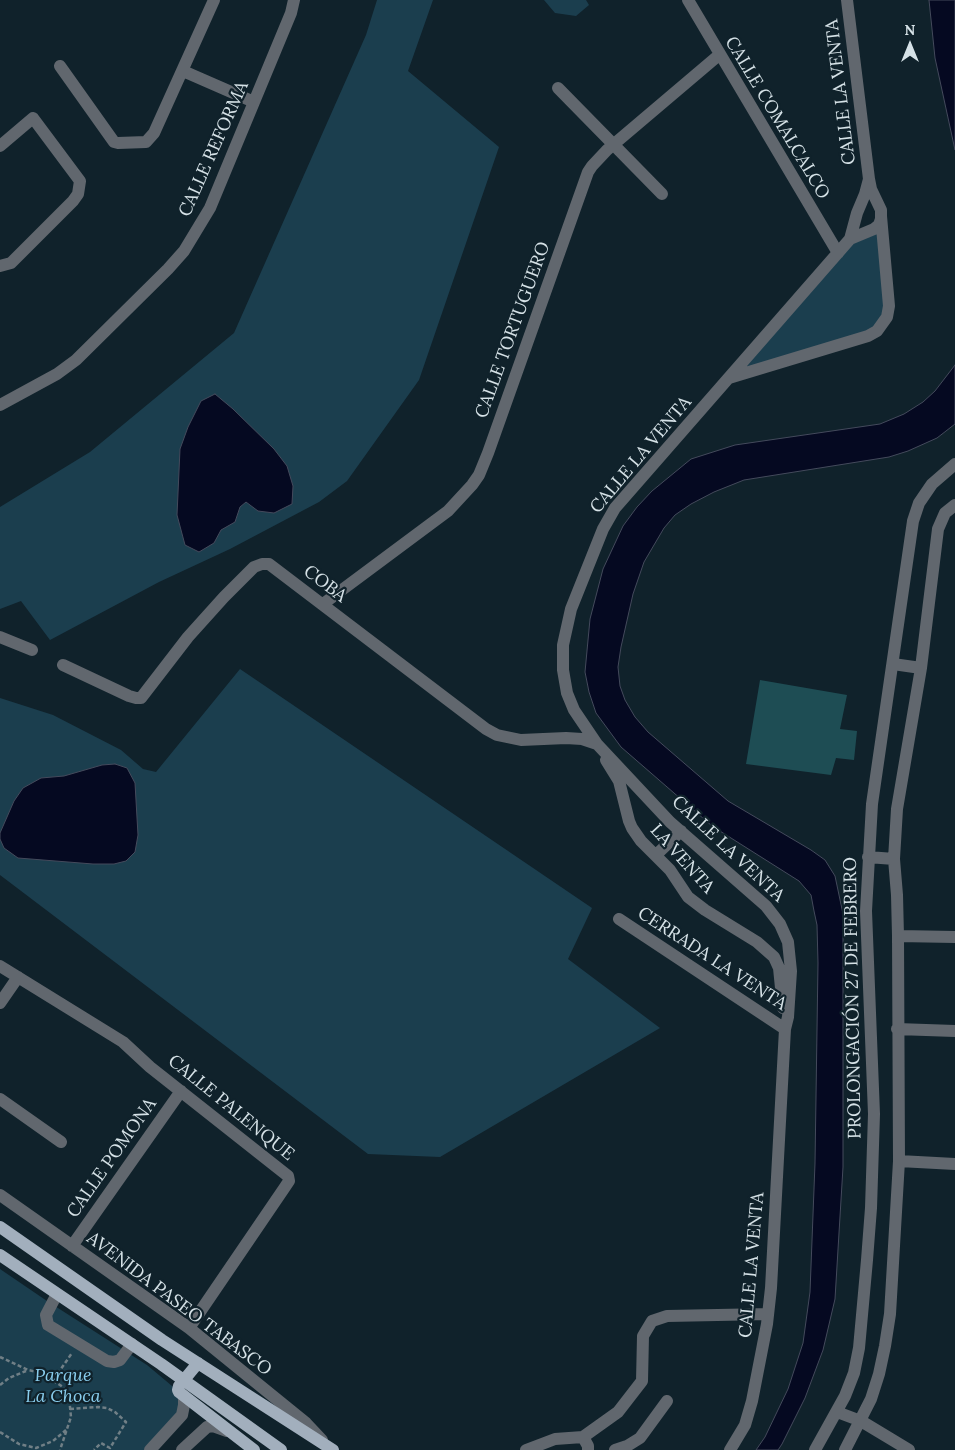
<!DOCTYPE html>
<html>
<head>
<meta charset="utf-8">
<style>
	body { margin:0 }
	#map { position:relative; width:955px; height:1450px; overflow:hidden; background:#10222b; font-family:Lora,serif }
	canvas { display:block }
	.north { position:absolute; left:885px; top:20px; width:50px; height:50px; -webkit-text-stroke:4px #10222b; paint-order:stroke; rotate:0deg; font-size:14px; font-weight:700; line-height:20px; text-align:center; color:#d6e2e7 }
	.north::after { content:''; display:block; margin:auto; width:18px; height:22px; background:#d6e2e7; clip-path:polygon(50% 0,100% 100%,50% 72%,0 100%) }
</style>
</head>
<body>
<div id="map">
<canvas width="955" height="1450"></canvas>
<div class="north">N</div>
</div>
<script>
const g = document.querySelector('canvas').getContext('2d');
g.lineJoin = 'round';
function paint(path, color) { g.fillStyle = color; g.fill(path, 'evenodd'); }
const poly = rows => new Path2D(rows.map(r => 'M' + r).join(''));
function trace(path, color, width, dash) { g.strokeStyle = color; g.lineWidth = width; g.lineCap = dash ? 'butt' : 'round'; g.setLineDash(dash || []); g.stroke(path); }
function label(font, color, halo, rows, align = 'center') {
  g.font = font + ' Lora,serif'; g.lineWidth = 4.5; g.setLineDash([]); g.textBaseline = 'middle'; g.strokeStyle = halo; g.fillStyle = color; for (const [text, x, y, turn = 0] of rows) {
    g.save(); g.translate(x, y); g.rotate((+turn || 0) * Math.PI / 180); g.textAlign = isNaN(turn) ? turn : align; if (halo) g.strokeText(text, 0, 0); g.fillText(text, 0, 0); g.restore();
  }
}
const green = poly([
	[377,0,433,0,408,71,499,147,419,380,347,481,319,502,230,549,159,582,50,640,21,601,0,609,0,507,90,452,234,333,366,35],
	[544,0,586,0,589,5,576,16,555,13],
	[883,232,889,299,877,331,729,378,850,239],
	[240,669,592,908,568,959,660,1028,440,1157,368,1154,0,875,0,698,53,715,121,750,143,769,156,772],
	[0,1269,47,1301,147,1365,184,1396,184,1410,150,1450,0,1450]
]);
const water = poly([
	[929,0,955,0,955,150,935,58,929,0],
	[955,365,955,424,937,438,908,451,889,457,744,480,714,492,691,504,675,515,664,528,644,562,633,594,621,647,618,667,620,686,625,700,635,717,648,732,728,801,811,850,825,860,835,876,843,914,843,1167,835,1299,823,1350,805,1398,782,1444,778,1450,756,1450,765,1437,788,1389,803,1343,810,1292,815,1163,818,963,817,925,814,911,811,895,799,881,712,826,621,747,596,713,589,692,585,672,590,619,603,569,623,526,637,507,652,491,691,459,735,445,880,424,904,414,923,402,935,391,955,365],
	[215,394,233,409,274,449,287,466,293,486,292,504,274,513,258,511,246,502,240,507,235,522,221,530,214,543,199,552,185,545,177,515,180,449,188,427,201,401,215,394],
	[115,764,127,768,135,783,138,835,135,852,126,861,114,864,93,864,18,858,4,848,0,839,0,833,14,801,23,788,41,778,64,776,102,765,115,764]
]);
const building = poly([
	[760,680,847,695,840,729,857,731,854,760,836,758,831,775,746,764]
]);
const path = poly([
	[0,1357,28,1370,42,1373,63,1387,69,1397,71,1417,60,1450],
	[54,1379,72,1353],
	[0,1385,9,1378,26,1371],
	[70,1409,98,1407,107,1408,115,1412,126,1422,110,1448,101,1443,94,1450],
	[0,1432,19,1444,36,1448,53,1441,66,1430]
]);
const minor = poly([
	[688,0,838,253],
	[60,66,114,142,118,143,146,142,154,133,214,0],
	[183,71,254,102],
	[558,88,662,194],
	[0,146,33,118,80,181,78,194,73,201,11,263,0,266],
	[850,239,857,213,865,194,869,179],
	[729,378,868,336,877,331,887,317,889,306,881,216],
	[0,405,57,374,76,360,168,269,184,251,210,208,291,13,294,0],
	[323,604,448,511,472,485,479,475,488,453,588,172,592,166,607,150,719,55],
	[0,637,32,650],
	[893,664,921,668],
	[63,665,129,696,136,698,141,698,188,637,224,597,254,567,262,564,269,564,486,729,497,735,521,740,566,738,582,739,597,744],
	[606,760,619,781,629,821,632,828,641,841,670,870,688,897,705,910,757,942,774,957,779,968,783,1008],
	[656,855,681,831],
	[868,857,894,859],
	[619,919,785,1029],
	[898,936,955,937],
	[0,966,123,1042,150,1067,288,1176,289,1181,285,1187,189,1328],
	[0,1003,18,977],
	[897,1029,955,1031],
	[0,1099,61,1142],
	[899,1161,955,1164],
	[0,1195,189,1328,306,1423,322,1440],
	[72,1246,181,1091],
	[57,1294,46,1315,48,1325,107,1361,114,1362,120,1360,132,1344],
	[837,1412,861,1421,909,1450],
	[583,1437,588,1446,588,1450],
	[150,1450,182,1415,184,1405,184,1396],
	[182,1450,207,1427,213,1426,227,1431],
	[526,1450,555,1439,583,1437,618,1412,642,1381,643,1336,652,1321,667,1316,768,1314],
	[615,1450,627,1446,640,1438,667,1401],
	[730,1450,745,1425,752,1401,767,1324,771,1288,785,1029,788,1017,791,971,788,942,780,924,766,906,670,822,597,744,574,710,567,693,563,670,563,645,571,609,603,529,615,508,850,239,874,229,879,225,881,219,881,210,871,189,869,179,847,0],
	[815,1450,845,1396,854,1373,859,1348,867,1260,871,1208,874,1114,866,911,872,804,913,521,919,503,932,484,955,464],
	[845,1450,871,1399,879,1374,885,1346,890,1314,899,1161,898,936,897,895,894,859,897,809,921,668,938,529,945,513,955,505]
]);
const major = poly([
	[0,1227,162,1340,333,1450],
	[0,1255,161,1364,281,1450],
	[198,1363,179,1386,178,1390,179,1392,254,1450]
]);
const streetNames = [
	["CALLE LA VENTA",841,92,-97],
	["CALLE COMALCALCO",777,118,59],
	["CALLE REFORMA",214,149,-66],
	["CALLE TORTUGUERO",513,330,-70],
	["CALLE LA VENTA",641,455,-50],
	["COBA",325,584,37],
	["CALLE LA VENTA",728,849,43],
	["LA VENTA",682,859,48],
	["CERRADA LA VENTA",712,959,33],
	["PROLONGACIÓN 27 DE FEBRERO",853,998,-91],
	["CALLE PALENQUE",231,1108,39],
	["CALLE POMONA",112,1158,-55],
	["CALLE LA VENTA",752,1265,-85],
	["AVENIDA PASEO TABASCO",179,1304,37]
];
const parkNames = [
	["Parque",63,1376],
	["La Choca",63,1397]
];
paint(green, '#1b3e4e');
paint(water, '#050921');
trace(water, '#444a5c', 1);
paint(building, '#1e4d54');
trace(path, '#707f86', 2.5, [4, 2.5]);
trace(minor, '#61676e', 12);
trace(major, '#a2afbd', 12);
label('18px', '#d6e2e7', '#10222b', streetNames);
label('italic 18px', '#89cded', '#10222b', parkNames);
</script>
</body>
</html>
